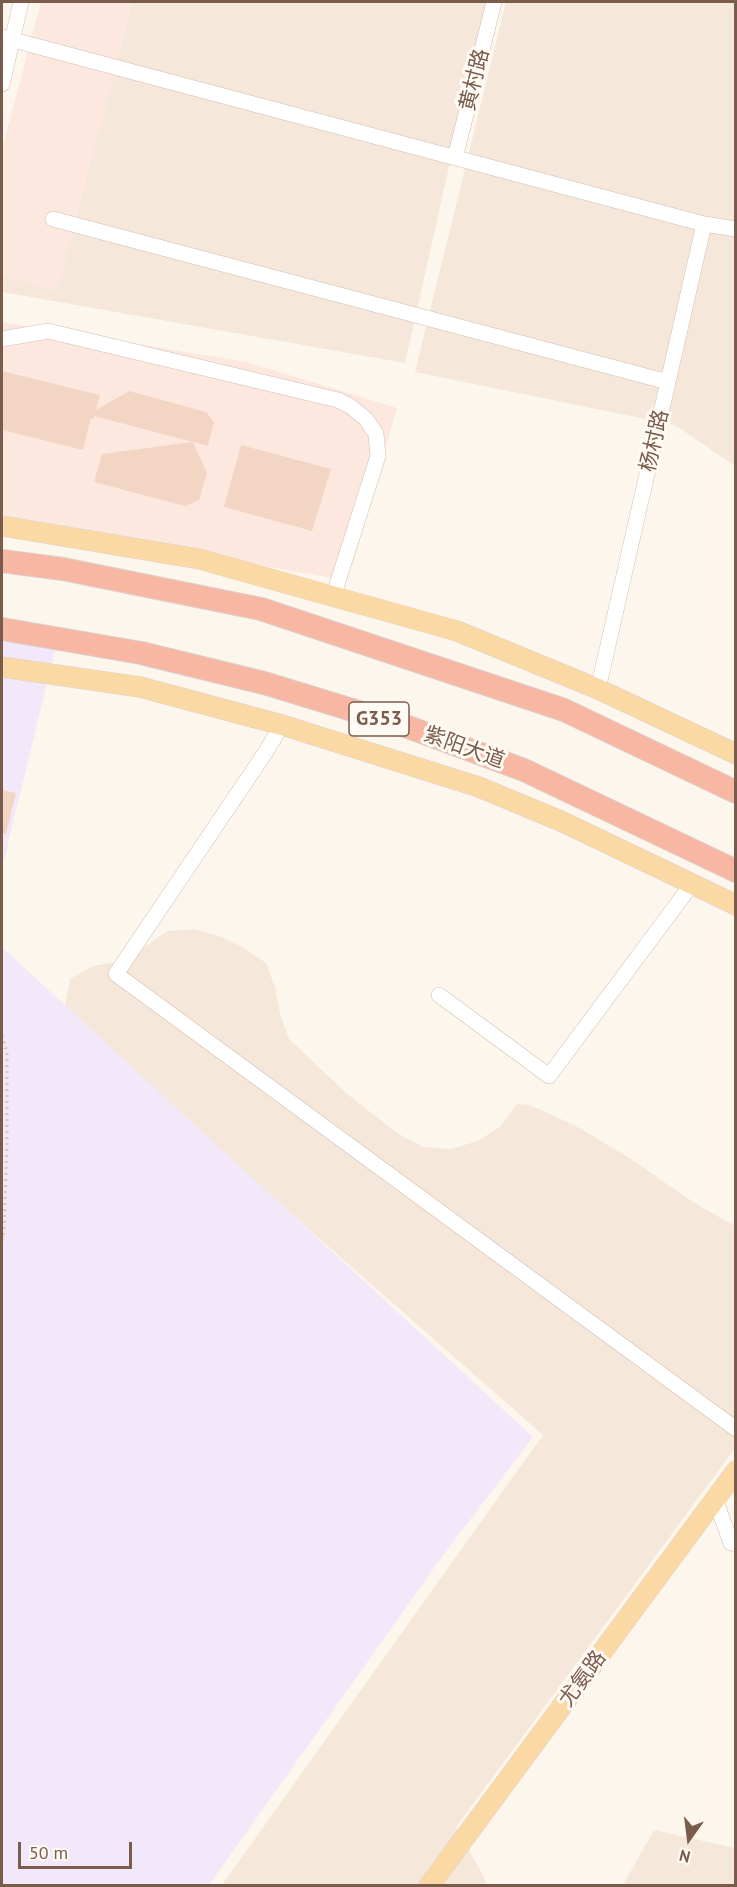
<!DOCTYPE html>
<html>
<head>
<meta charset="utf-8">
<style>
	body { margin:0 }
	#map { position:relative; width:737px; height:1887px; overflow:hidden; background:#fdf6ec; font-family:"PT Sans",sans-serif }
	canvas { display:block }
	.frame { position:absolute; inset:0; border:3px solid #7a5c4d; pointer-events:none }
	.north { position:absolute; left:659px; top:1809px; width:60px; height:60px; -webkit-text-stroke:4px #fffaf3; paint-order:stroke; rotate:194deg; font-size:16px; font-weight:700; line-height:24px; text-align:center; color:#7a5c4d }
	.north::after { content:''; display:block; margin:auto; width:21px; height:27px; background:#7a5c4d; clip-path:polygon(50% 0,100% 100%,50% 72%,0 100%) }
	.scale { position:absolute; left:18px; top:1842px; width:114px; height:27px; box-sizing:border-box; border:3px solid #7a5c4d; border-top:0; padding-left:8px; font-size:18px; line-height:21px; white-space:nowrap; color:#7a5c4d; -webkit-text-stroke:4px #fffaf3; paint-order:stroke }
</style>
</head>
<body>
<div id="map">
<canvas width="737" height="1887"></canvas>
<div class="frame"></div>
<div class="north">N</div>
<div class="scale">50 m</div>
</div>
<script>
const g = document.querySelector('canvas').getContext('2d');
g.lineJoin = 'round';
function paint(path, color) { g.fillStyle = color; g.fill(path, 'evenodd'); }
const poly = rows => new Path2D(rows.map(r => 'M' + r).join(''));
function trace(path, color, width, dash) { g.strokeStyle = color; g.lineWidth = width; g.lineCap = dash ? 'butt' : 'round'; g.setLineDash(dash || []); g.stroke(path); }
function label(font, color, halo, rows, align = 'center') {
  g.font = font + ' "PT Sans","Noto Sans SC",sans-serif'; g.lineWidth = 6; g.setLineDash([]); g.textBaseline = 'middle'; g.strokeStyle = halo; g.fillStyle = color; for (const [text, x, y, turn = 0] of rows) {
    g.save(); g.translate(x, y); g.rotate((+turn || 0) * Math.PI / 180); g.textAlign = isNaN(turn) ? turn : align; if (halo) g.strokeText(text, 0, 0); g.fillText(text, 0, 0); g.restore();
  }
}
const residential = poly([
	[48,2,486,2,405,363,2,292,2,178],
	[506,2,735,2,735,466,675,425,415,372],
	[194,929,219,936,242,947,266,963,275,987,280,1014,289,1039,346,1093,397,1133,423,1147,451,1149,478,1141,501,1126,517,1104,530,1105,576,1126,628,1157,696,1204,735,1226,735,1448,456,1827,484,1877,486,1885,222,1885,543,1435,83,1031,65,1007,70,979,93,966,121,961,145,947,167,931],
	[654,1830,735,1848,735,1885,623,1885]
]);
const commercial = poly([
	[41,2,133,2,57,291,2,276,2,149],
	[2,322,247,362,397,408,347,581,2,518]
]);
const education = poly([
	[2,636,56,646,2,868],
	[2,947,533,1437,444,1554,209,1885,2,1885]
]);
const building = poly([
	[2,371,100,395,96,410,129,391,206,412,214,422,208,446,94,416,94,419,91,418,83,450,2,430],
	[193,442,207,473,199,500,185,506,94,482,102,454],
	[241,445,331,469,312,531,224,507],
	[2,790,16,793,6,834,2,834]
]);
const path = poly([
	[2,1036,7,1052,7,1144,4,1230,2,1241]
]);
const minor = poly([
	[2,37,704,224],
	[2,84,21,2],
	[455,158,494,2],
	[53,219,668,382],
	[2,339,48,331,338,400,350,406,366,419,376,434,378,456,333,597],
	[598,689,704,224,736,229],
	[282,725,265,753,116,974,736,1429],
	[439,995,549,1076,692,884],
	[715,1499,731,1543,736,1544]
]);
const major = poly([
	[2,526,199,559,457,631,598,689,736,754],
	[2,667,140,687,282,725,479,787,563,822,736,905],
	[429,1886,736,1471]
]);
const highway = poly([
	[2,561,63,569,261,609,564,710,736,792],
	[2,629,141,653,264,683,408,727,524,770,736,871]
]);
const shields = [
	[379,719,60]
];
const shieldNames = [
	["G353",379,719]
];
const streetNames = [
	["黄村路",475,80,-76],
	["杨村路",655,441,-77],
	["紫阳大道",464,748,20],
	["尤氨路",583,1679,-54]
];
paint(residential, '#f5e8da');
paint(commercial, '#fde8e0');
paint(education, '#f3e8fa');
paint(building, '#f3d5c3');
trace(minor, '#d1beb0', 16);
trace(major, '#dad1cd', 21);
trace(highway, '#dad1cd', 24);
trace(path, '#d9b8a5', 3, [1.5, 4.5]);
trace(minor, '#fff', 15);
trace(major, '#fbd9a5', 20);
trace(highway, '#f7b7a3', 22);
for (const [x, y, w] of shields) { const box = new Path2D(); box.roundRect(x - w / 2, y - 17, w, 34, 4.5); g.fillStyle = '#fffaf3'; g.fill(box); trace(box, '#7a5c4d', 1.5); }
label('bold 20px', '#7a5c4d', null, shieldNames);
label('21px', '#7a5c4d', '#fffaf3', streetNames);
</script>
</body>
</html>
